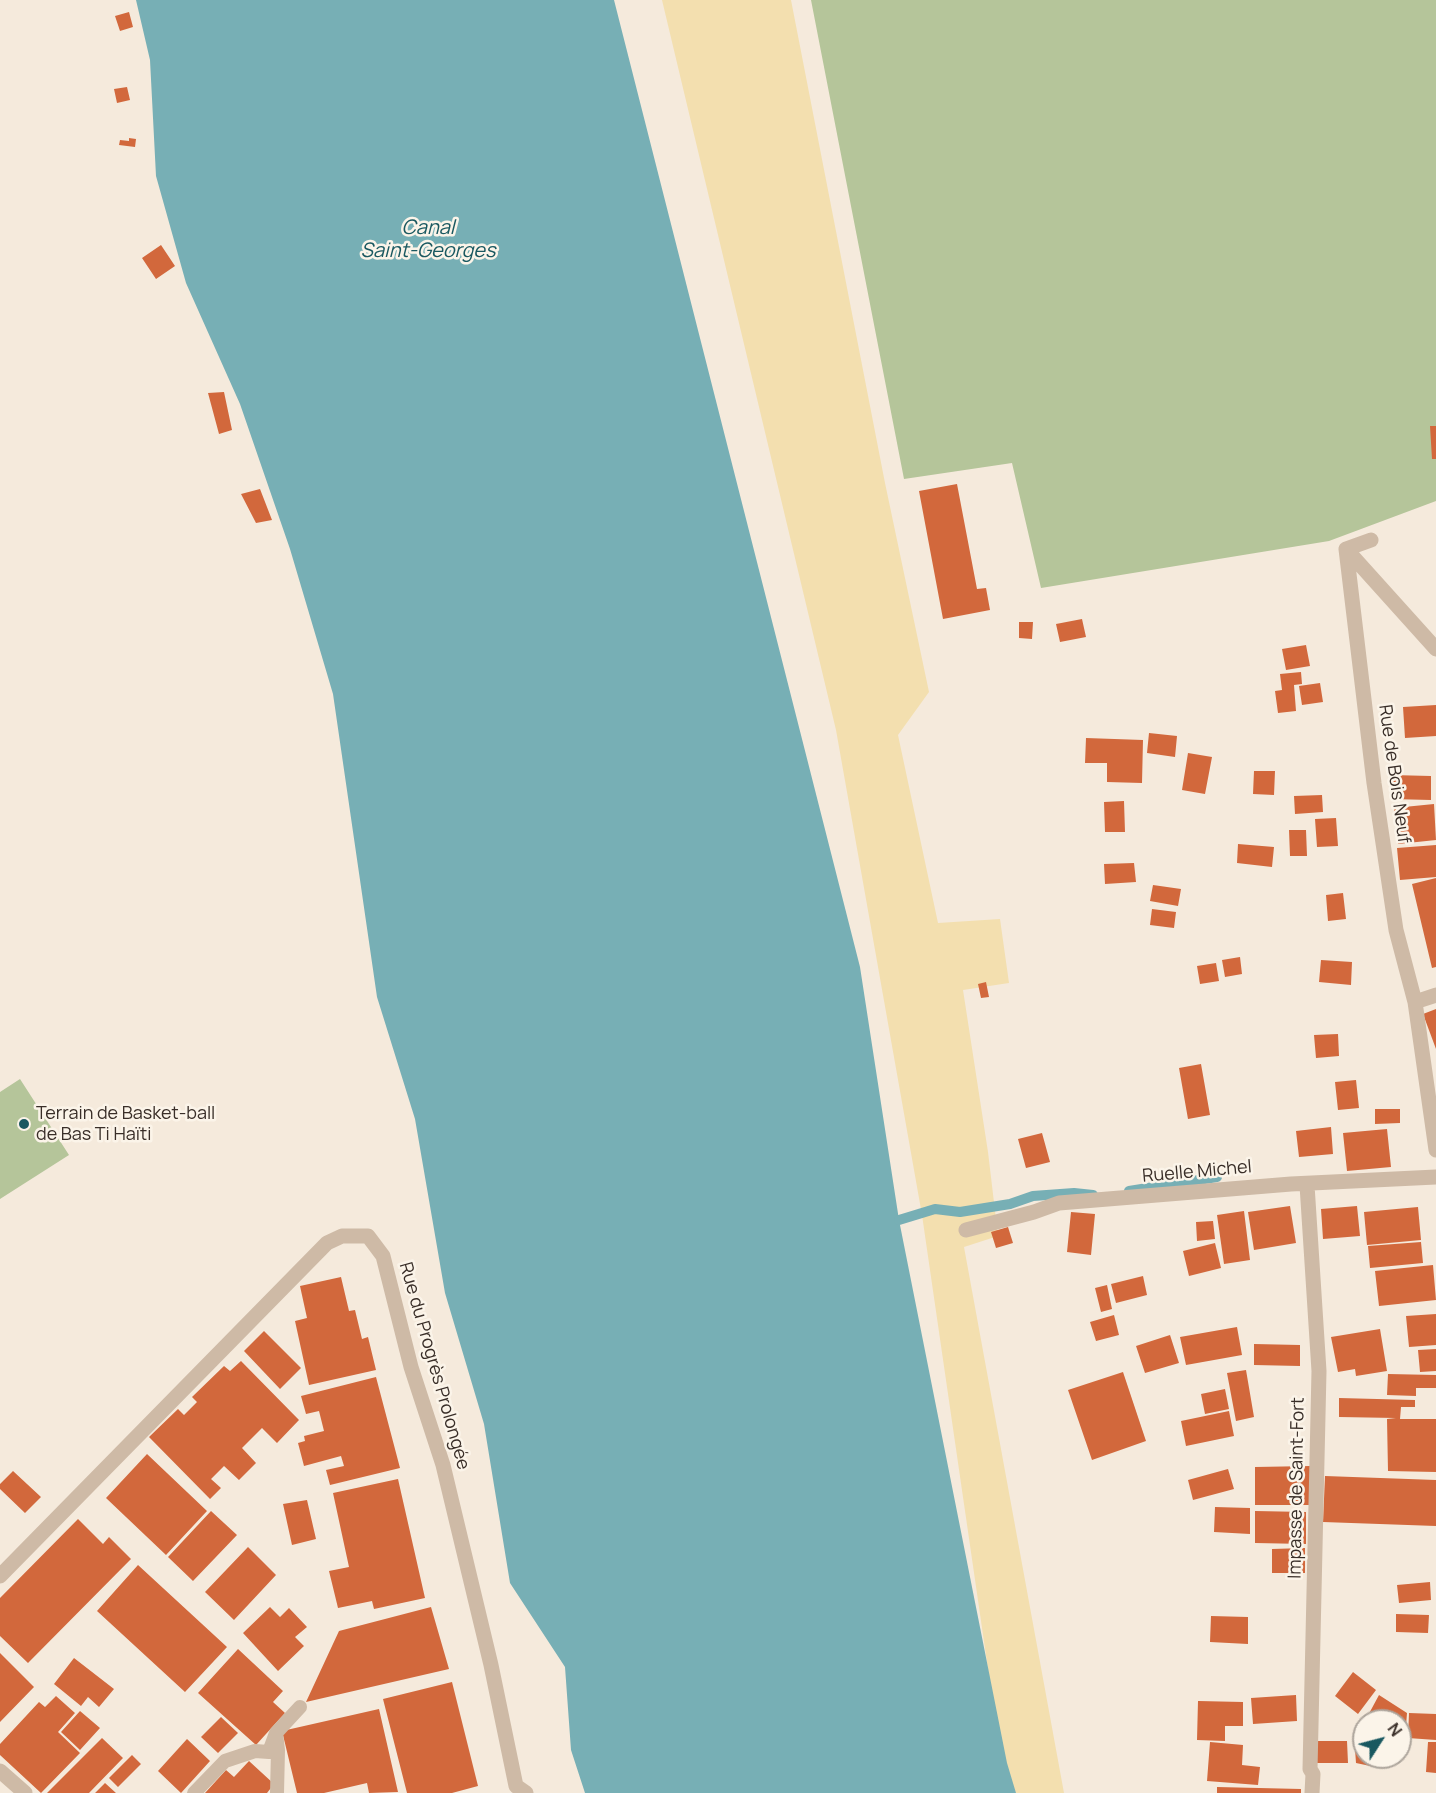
<!DOCTYPE html>
<html>
<head>
<meta charset="utf-8">
<style>
	body { margin:0 }
	#map { position:relative; width:1436px; height:1793px; overflow:hidden; background:#f5eadc; font-family:Manrope,sans-serif }
	canvas { display:block }
	.north { position:absolute; left:1352px; top:1709px; width:60px; height:60px; box-sizing:border-box; background:#fbf4e9; border:2px solid #ada59c; border-radius:50%; rotate:54deg; font-size:16px; font-weight:700; line-height:24px; text-align:center; color:#392e28 }
	.north::after { content:''; display:block; margin:auto; width:21px; height:27px; background:#195860; clip-path:polygon(50% 0,100% 100%,50% 72%,0 100%) }
</style>
</head>
<body>
<div id="map">
<canvas width="1436" height="1793"></canvas>
<div class="north">N</div>
</div>
<script>
const g = document.querySelector('canvas').getContext('2d');
g.lineJoin = 'round';
function paint(path, color) { g.fillStyle = color; g.fill(path, 'evenodd'); }
const poly = rows => new Path2D(rows.map(r => 'M' + r).join(''));
function trace(path, color, width, dash) { g.strokeStyle = color; g.lineWidth = width; g.lineCap = dash ? 'butt' : 'round'; g.setLineDash(dash || []); g.stroke(path); }
function label(font, color, halo, rows, align = 'center') {
  g.font = font + ' Manrope,sans-serif'; g.lineWidth = 5; g.setLineDash([]); g.textBaseline = 'middle'; g.strokeStyle = halo; g.fillStyle = color; for (const [text, x, y, turn = 0] of rows) {
    g.save(); g.translate(x, y); g.rotate((+turn || 0) * Math.PI / 180); g.textAlign = isNaN(turn) ? turn : align; if (halo) g.strokeText(text, 0, 0); g.fillText(text, 0, 0); g.restore();
  }
}
const green = poly([
	[811,0,1436,0,1436,501,1329,541,1041,588,1012,463,904,479],
	[20,1079,69,1155,0,1199,0,1092]
]);
const sand = poly([
	[662,0,791,0,885,483,929,692,898,735,938,923,1000,919,1009,983,963,990,988,1152,998,1236,964,1247,1064,1793,1006,1793,922,1215,836,730]
]);
const water = poly([
	[136,0,614,0,860,967,899,1220,1007,1763,1016,1793,585,1793,571,1750,565,1667,510,1583,484,1424,445,1293,415,1119,377,997,333,694,290,549,240,404,186,283,156,176,150,60]
]);
const stream = poly([
	[1129,1191,1217,1177],
	[899,1220,935,1209,960,1212,1010,1204,1033,1196,1074,1193,1093,1195]
]);
const building = poly([
	[129,12,133,27,120,31,115,16],
	[127,87,130,100,117,103,114,89],
	[129,138,136,139,135,147,119,145,120,140,129,141],
	[161,245,175,266,156,279,142,258],
	[224,392,232,430,219,434,208,393],
	[1430,426,1436,426,1436,459,1432,459],
	[957,484,977,589,986,588,990,610,943,619,919,491],
	[260,489,272,520,256,523,241,494],
	[1082,619,1086,637,1060,642,1056,624],
	[1019,622,1033,622,1032,639,1019,638],
	[1306,645,1310,666,1286,670,1282,649],
	[1301,672,1302,684,1294,685,1296,711,1278,713,1275,691,1282,690,1280,674],
	[1320,683,1323,702,1302,705,1299,686],
	[1436,705,1436,736,1405,738,1403,707],
	[1149,733,1177,736,1175,757,1147,753],
	[1086,738,1143,740,1142,783,1107,782,1107,763,1085,763],
	[1188,753,1212,757,1205,794,1182,790],
	[1254,771,1275,771,1274,795,1253,794],
	[1391,775,1431,776,1431,800,1391,799],
	[1322,795,1323,812,1295,814,1294,796],
	[1124,801,1125,832,1105,832,1104,802],
	[1434,804,1436,840,1398,844,1394,808],
	[1336,818,1338,846,1317,847,1315,819],
	[1289,830,1306,830,1307,856,1290,856],
	[1238,844,1274,847,1272,867,1237,863],
	[1436,845,1436,877,1400,880,1397,848],
	[1134,863,1136,882,1105,884,1104,864],
	[1436,878,1436,967,1432,968,1412,884],
	[1153,885,1181,889,1178,906,1150,901],
	[1343,893,1346,919,1328,921,1326,895],
	[1152,909,1176,912,1174,928,1150,925],
	[1240,957,1242,974,1225,977,1222,960],
	[1321,960,1352,962,1351,985,1319,982],
	[1216,963,1219,981,1200,984,1197,966],
	[986,982,989,997,981,998,978,984],
	[1436,1009,1436,1049,1423,1014],
	[1338,1034,1339,1056,1316,1058,1314,1035],
	[1201,1064,1210,1115,1188,1119,1179,1068],
	[1356,1080,1359,1108,1338,1110,1335,1082],
	[1375,1109,1400,1109,1400,1123,1375,1124],
	[1331,1127,1333,1154,1299,1157,1296,1131],
	[1387,1129,1391,1167,1347,1171,1343,1133],
	[1042,1133,1050,1162,1026,1168,1018,1139],
	[1290,1206,1296,1243,1254,1250,1248,1212],
	[1357,1206,1360,1236,1323,1239,1321,1209],
	[1418,1207,1421,1240,1367,1245,1364,1212],
	[1244,1211,1250,1260,1224,1264,1217,1215],
	[1071,1212,1095,1214,1091,1255,1067,1252],
	[1213,1221,1215,1239,1197,1241,1196,1222],
	[1008,1227,1013,1243,996,1248,991,1232],
	[1421,1242,1423,1263,1370,1268,1368,1246],
	[1215,1243,1221,1268,1189,1276,1183,1251],
	[1433,1265,1436,1300,1379,1306,1375,1271],
	[1143,1276,1147,1295,1116,1303,1111,1284],
	[341,1277,349,1311,355,1310,362,1339,368,1337,376,1370,309,1385,295,1321,307,1318,300,1286],
	[1107,1285,1112,1309,1101,1312,1095,1288],
	[1436,1314,1436,1345,1409,1347,1406,1316],
	[1114,1315,1119,1335,1096,1341,1090,1322],
	[1237,1327,1242,1355,1186,1365,1180,1337],
	[1380,1329,1387,1371,1356,1376,1355,1369,1338,1372,1331,1337],
	[264,1331,301,1368,280,1389,244,1351],
	[1170,1335,1179,1363,1145,1373,1136,1346],
	[1254,1344,1300,1345,1300,1366,1254,1365],
	[1436,1349,1436,1371,1420,1372,1418,1350],
	[241,1361,299,1420,277,1443,262,1428,242,1448,256,1463,239,1480,224,1466,211,1479,221,1488,210,1499,149,1437,178,1409,184,1415,197,1402,192,1397,224,1366,230,1371],
	[1246,1370,1254,1417,1236,1421,1227,1373],
	[1123,1372,1146,1441,1092,1460,1068,1390],
	[1388,1374,1436,1375,1436,1388,1416,1388,1416,1396,1387,1395],
	[376,1377,400,1468,330,1485,326,1470,344,1466,341,1456,304,1466,298,1443,305,1441,304,1436,324,1431,319,1411,306,1414,301,1396],
	[1225,1389,1229,1409,1205,1414,1201,1394],
	[1339,1398,1415,1400,1415,1407,1401,1407,1400,1419,1436,1419,1436,1472,1388,1471,1387,1419,1396,1418,1339,1417],
	[1229,1411,1234,1436,1186,1446,1181,1421],
	[147,1454,207,1511,166,1555,106,1498],
	[1311,1466,1312,1505,1255,1505,1255,1467],
	[1228,1469,1234,1489,1193,1500,1188,1480],
	[13,1471,41,1497,25,1513,0,1489,0,1484],
	[1325,1476,1436,1480,1436,1526,1323,1522],
	[398,1479,425,1598,374,1609,372,1601,338,1608,329,1571,349,1567,333,1493],
	[307,1500,316,1539,292,1545,283,1504],
	[1215,1507,1250,1508,1250,1534,1214,1532],
	[211,1511,237,1535,193,1581,168,1557],
	[1255,1511,1306,1512,1306,1544,1255,1543],
	[78,1519,103,1544,109,1537,131,1559,28,1663,0,1636,0,1598],
	[248,1547,276,1575,234,1620,205,1592],
	[1305,1548,1305,1573,1272,1573,1272,1549],
	[138,1565,227,1647,185,1692,97,1611],
	[1430,1582,1431,1600,1399,1603,1397,1585],
	[270,1607,280,1617,289,1608,307,1627,295,1637,304,1646,278,1671,243,1633],
	[431,1607,449,1669,306,1702,339,1631],
	[1396,1614,1429,1615,1428,1633,1396,1632],
	[1211,1616,1248,1617,1248,1644,1210,1642],
	[238,1649,283,1691,273,1702,285,1713,256,1745,198,1693],
	[0,1653,34,1687,0,1722],
	[74,1658,114,1689,99,1707,88,1697,81,1706,54,1684],
	[1353,1672,1376,1690,1358,1714,1335,1696],
	[452,1682,478,1786,452,1793,407,1793,383,1699],
	[1296,1695,1297,1721,1253,1724,1251,1698],
	[1379,1695,1407,1713,1405,1739,1400,1737,1400,1721,1365,1721],
	[56,1696,75,1713,58,1732,80,1753,41,1793,0,1755,0,1744,39,1702,45,1707],
	[1198,1701,1243,1702,1243,1726,1225,1726,1225,1741,1197,1740],
	[379,1709,398,1792,369,1793,367,1783,324,1793,297,1793,282,1731],
	[80,1711,100,1728,80,1750,61,1732],
	[1409,1713,1436,1714,1436,1740,1408,1738],
	[221,1717,238,1733,218,1753,201,1737],
	[1360,1723,1364,1725,1364,1757,1387,1757,1375,1767,1356,1763,1354,1735],
	[102,1738,123,1758,89,1793,47,1793],
	[187,1739,210,1761,181,1793,158,1771],
	[1317,1741,1347,1741,1348,1763,1317,1763],
	[1210,1742,1243,1745,1242,1765,1260,1767,1258,1785,1207,1781],
	[1428,1742,1436,1742,1436,1773,1426,1772],
	[132,1755,141,1764,118,1787,109,1778],
	[249,1761,274,1784,267,1793,205,1793,226,1770,234,1777],
	[105,1783,116,1793,95,1793],
	[1217,1787,1301,1789,1301,1793,1217,1793]
]);
const service = poly([
	[194,1793,225,1761,255,1751,269,1752,276,1733],
	[277,1793,278,1750,276,1733,300,1707]
]);
const minor = poly([
	[1346,549,1374,783,1396,930,1415,1002,1436,1150],
	[1346,549,1436,649],
	[1346,549,1371,540],
	[1415,1002,1436,995],
	[1307,1185,1319,1371,1310,1769,1313,1774,1312,1793],
	[966,1230,1034,1212,1059,1203,1291,1184,1436,1177],
	[0,1576,327,1243,342,1236,368,1236,383,1256,411,1367,443,1465,491,1665,516,1786,526,1793],
	[0,1771,25,1793]
]);
const markers = [
	[24,1124,6,"#195860"]
];
const streetNames = [
	["Rue de Bois Neuf",1394,774,82],
	["Ruelle Michel",1197,1172,-5],
	["Rue du Progrès Prolongée",434,1366,74],
	["Impasse de Saint-Fort",1297,1488,-89]
];
const poiNames = [
	["Terrain de Basket-ball",36,1114],
	["de Bas Ti Haïti",36,1135]
];
const waterNames = [
	["Canal",428,228],
	["Saint-Georges",428,251]
];
paint(green, '#b5c59a');
paint(sand, '#f3dfaf');
paint(water, '#77afb5');
trace(stream, '#77afb5', 10);
paint(building, '#d2683c');
trace(service, '#cebaa6', 14);
trace(minor, '#cebaa6', 15);
for (const [x, y, r, color] of markers) { const dot = new Path2D(); dot.arc(x, y, r, 0, 2 * Math.PI); g.fillStyle = color; g.fill(dot); trace(dot, '#fbf4e9', 2); }
label('18px', '#392e28', '#fbf4e9', streetNames);
label('18px', '#392e28', '#fbf4e9', poiNames, 'left');
label('italic 20px', '#195860', '#fbf4e9', waterNames);
</script>
</body>
</html>
